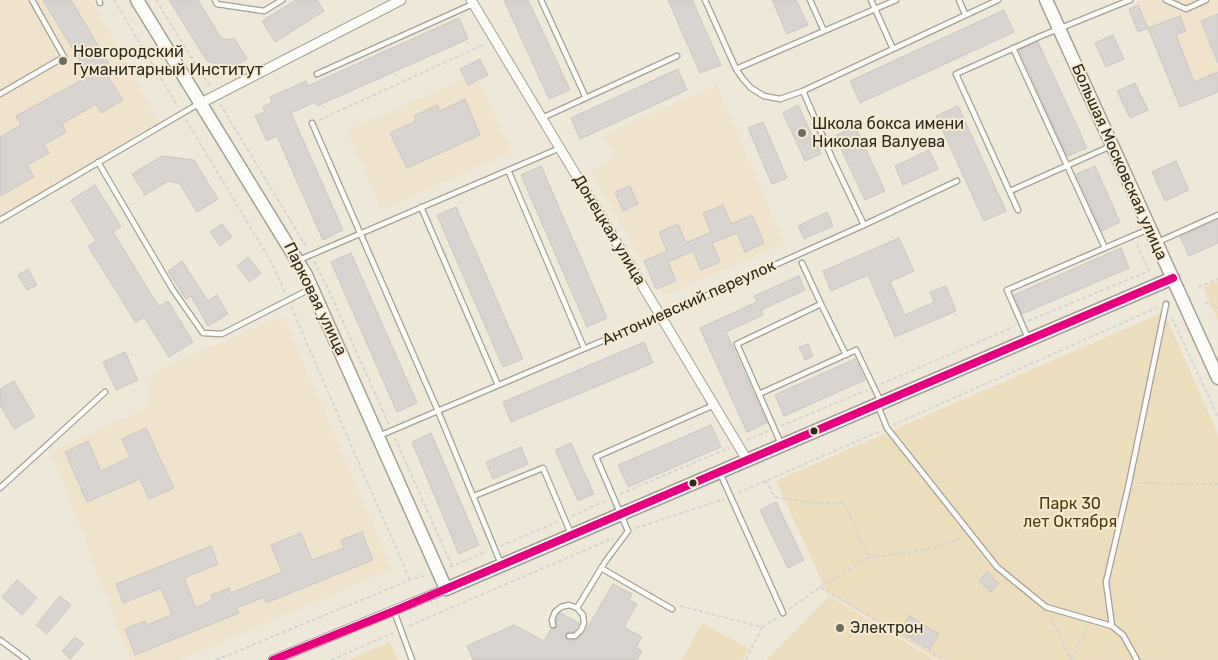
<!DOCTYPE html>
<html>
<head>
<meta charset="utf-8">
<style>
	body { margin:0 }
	canvas { display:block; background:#eee8d9 }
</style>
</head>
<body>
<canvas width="1218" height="660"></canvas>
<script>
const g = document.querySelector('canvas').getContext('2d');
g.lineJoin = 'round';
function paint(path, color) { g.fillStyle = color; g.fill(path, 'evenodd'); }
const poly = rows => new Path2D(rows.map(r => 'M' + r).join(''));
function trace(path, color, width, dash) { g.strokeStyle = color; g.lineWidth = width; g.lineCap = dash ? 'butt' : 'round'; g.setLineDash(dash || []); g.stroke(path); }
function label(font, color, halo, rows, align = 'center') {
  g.font = font + ' Rubik,sans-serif'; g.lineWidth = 4; g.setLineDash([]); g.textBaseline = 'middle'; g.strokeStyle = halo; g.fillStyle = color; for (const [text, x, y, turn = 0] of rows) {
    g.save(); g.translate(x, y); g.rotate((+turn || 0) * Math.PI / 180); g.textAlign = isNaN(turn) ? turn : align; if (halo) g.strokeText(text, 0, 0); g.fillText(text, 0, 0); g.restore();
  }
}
const built = poly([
	[0,0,91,0,159,122,0,216],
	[1136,0,1218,0,1218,92,1180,107,1159,53,1170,38,1154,44,1148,28,1138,32,1129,9,1138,5],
	[476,73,511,152,382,210,347,131],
	[717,85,785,244,663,296,590,170,614,159,604,134],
	[283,315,392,569,180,660,130,660,51,451,145,409,152,373]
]);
const green = poly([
	[1218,281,1218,321,1203,287],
	[1164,312,1218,434,1218,660,939,660,827,593,776,481],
	[829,596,935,660,766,660],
	[702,623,749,649,743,660,682,660],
	[390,642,398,660,348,660]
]);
const building = poly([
	[43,0,71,0,109,64,103,68,123,100,101,113,96,104,62,124,66,132,44,145,49,153,27,165,34,177,0,196,0,137,21,125,16,116,89,76,43,0],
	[169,0,198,0,221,38,230,40,234,38,247,59,233,68,207,61,169,0],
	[296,0,317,0,324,11,275,42,262,21,296,0],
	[504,0,528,0,570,90,549,99,504,0],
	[668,0,692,0,721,65,700,73,668,0],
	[772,0,796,0,808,25,787,34,772,0],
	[1138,5,1148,28,1138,32,1129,9,1138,5],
	[1004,10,1014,32,860,103,850,81,1004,10],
	[1218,14,1218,63,1201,21,1218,14],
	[1180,16,1186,31,1176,35,1194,82,1218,72,1218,92,1180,107,1148,28,1180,16],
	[459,18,468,39,317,106,315,102,291,113,343,230,323,240,277,136,267,141,255,116,265,112,263,107,272,102,270,97,306,81,308,86,459,18],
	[1113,35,1124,59,1106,67,1095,43,1113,35],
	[1038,42,1087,148,1067,156,1019,50,1038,42],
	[480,59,488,75,468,85,460,69,480,59],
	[678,69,687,90,580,139,571,118,678,69],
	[1135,83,1148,110,1130,118,1117,91,1135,83],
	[465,99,480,135,407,168,390,133,416,121,414,116,437,105,440,111,465,99],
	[798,105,821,154,805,161,783,113,798,105],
	[958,106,1006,211,984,221,936,116,958,106],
	[763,122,787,178,772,184,748,128,763,122],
	[855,126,885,191,865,200,835,136,855,126],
	[929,150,938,169,903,185,895,166,929,150],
	[162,156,194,160,218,199,197,212,180,184,168,181,145,195,132,174,162,156],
	[1176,161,1189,190,1165,201,1152,172,1176,161],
	[541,166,607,318,587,327,521,175,541,166],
	[1095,166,1120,222,1102,231,1076,174,1095,166],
	[95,185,121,227,113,232,159,307,168,301,193,342,169,357,144,317,136,323,88,246,96,241,71,200,95,185],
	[630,186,638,204,623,211,615,192,630,186],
	[723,205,731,224,752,215,764,243,745,252,737,233,712,243,720,262,701,270,693,251,668,262,676,281,656,289,644,261,667,251,659,232,678,224,686,243,711,232,703,213,723,205],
	[456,207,523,359,503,367,437,215,456,207],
	[827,212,833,226,804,239,798,226,827,212],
	[1218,219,1218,243,1189,256,1180,237,1218,219],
	[222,224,232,237,220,246,210,232,222,224],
	[899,238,914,271,890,282,905,315,934,302,930,292,946,286,956,311,895,337,868,275,831,291,823,271,899,238],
	[1121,248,1129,268,1022,314,1014,295,1121,248],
	[351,253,417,403,397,412,331,262,351,253],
	[248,257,261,273,250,282,237,266,248,257],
	[182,261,208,301,217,295,228,314,208,326,191,296,186,299,168,271,182,261],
	[28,269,37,285,27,290,18,275,28,269],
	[799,276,805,290,761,310,763,315,726,332,767,423,747,432,700,328,757,302,754,296,799,276],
	[644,342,653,363,511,422,503,402,644,342],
	[808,344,813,356,805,360,799,347,808,344],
	[125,352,138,380,116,390,103,362,125,352],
	[855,359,865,380,784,416,775,395,855,359],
	[14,381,35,417,14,429,0,405,0,389,14,381],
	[711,425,721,447,628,487,618,465,711,425],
	[146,428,174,488,149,499,140,479,87,502,65,452,88,441,101,471,130,457,122,439,146,428],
	[431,433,479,545,459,554,412,442,431,433],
	[571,443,594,494,578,501,555,450,571,443],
	[521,447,528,464,493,479,486,462,521,447],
	[776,502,804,560,788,568,760,510,776,502],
	[362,532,373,560,266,603,264,597,237,608,239,613,135,655,125,629,145,621,147,625,172,615,161,588,123,603,116,584,211,546,218,564,184,578,196,608,213,600,211,595,229,588,231,593,282,572,271,545,301,533,312,560,344,548,341,540,362,532],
	[987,572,999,583,991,592,979,581,987,572],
	[17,580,37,598,22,615,2,597,17,580],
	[613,584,632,594,629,600,637,604,624,627,642,637,636,647,642,651,637,660,473,660,467,646,514,625,544,641,551,629,557,627,556,620,560,613,579,623,573,632,567,632,565,636,567,640,577,640,585,632,613,584],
	[60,596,71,605,47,634,36,625,60,596],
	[909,616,939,634,930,649,900,631,909,616],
	[75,637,84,644,70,659,62,651,75,637]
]);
const path = poly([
	[114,0,178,107],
	[156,0,210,87],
	[220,104,307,248],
	[186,120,263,248,273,266,285,293],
	[319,120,485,44],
	[314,261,332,297,389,425],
	[1198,287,1218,279],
	[1205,302,1218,308],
	[291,307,410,580],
	[1172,318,1218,417],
	[1028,321,1149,271,1136,242],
	[881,384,1014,327],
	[893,425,1156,308],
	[781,426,867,390],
	[395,438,452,566],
	[747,440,768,431],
	[765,480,775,497,814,503,844,503,869,558,935,548,964,537],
	[1137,483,1218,484],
	[738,493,880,431],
	[620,494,729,448],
	[572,516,607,500],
	[636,528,724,499],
	[501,546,557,522],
	[450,567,487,551],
	[820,587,869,558],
	[680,606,762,627,777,618],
	[789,609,820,587,945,660],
	[1051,617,1071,660],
	[409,626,613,538],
	[216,660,410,580,427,575],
	[331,660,393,633],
	[746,660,762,627],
	[1071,660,1088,626]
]);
const lane = poly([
	[99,0,100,3],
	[215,0,217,4,264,11,282,0],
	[541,0,586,98],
	[705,0,736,69,743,79,751,88,764,96,780,99,803,91,998,0],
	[810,0,824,31],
	[871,0,893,49],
	[959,0,965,14],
	[1166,0,1186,9,1206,0],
	[1013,48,1105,248],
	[736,69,896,0],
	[317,74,473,4],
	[0,94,64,57,32,0],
	[542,118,677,56],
	[312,123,438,411,501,564],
	[98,162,173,290,203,333,222,334,310,289],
	[508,170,584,348],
	[1010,191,1111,146],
	[421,207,498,385],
	[1018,210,956,74,1041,36,1130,0],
	[0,220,200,103],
	[864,225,957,181],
	[1158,242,1218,215],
	[299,260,560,148],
	[821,304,846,355],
	[1028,338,1007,290,1149,229],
	[759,394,856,350,881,402],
	[878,406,887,428,997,567,1046,607,1112,626,1123,635,1137,660],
	[379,436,661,316,864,225,832,158,803,91],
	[781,444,737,344,821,304,802,263],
	[720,473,783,613],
	[0,488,105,392],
	[474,496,543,468,571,534],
	[601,568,672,609],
	[577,608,605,562,628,531,596,457,714,405],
	[394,611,412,660],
	[553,625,552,620,555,612,561,607,569,605,577,608,583,615,584,623,581,630,575,636,569,636],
	[1112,626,1106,582,1129,483,1166,304],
	[0,640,27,660]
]);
const street = poly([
	[471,0,747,460],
	[201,103,401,0],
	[273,660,446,589]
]);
const secondary = poly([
	[137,0,306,275,446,589,1173,278],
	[1046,0,1218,378]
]);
const bus1 = poly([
	[273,660,394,611,1173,278]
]);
const markers = [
	[63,61,5,"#706b60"],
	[802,133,5,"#706b60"],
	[814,431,4.5,"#2c281f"],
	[693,483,4.5,"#2c281f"],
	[840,628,5,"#706b60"]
];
const poiNames = [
	["Новгородский",73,52],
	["Гуманитарный Институт",73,70],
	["Школа бокса имени",812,124],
	["Николая Валуева",812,142],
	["Электрон",850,628]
];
const streetNames = [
	["Большая Московская улица",1119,162,66],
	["Донецкая улица",609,230,59],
	["Парковая улица",315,299,64],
	["Антониевский переулок",689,303,-24]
];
const parkNames = [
	["Парк 30",1070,504],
	["лет Октября",1070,522]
];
paint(built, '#efe4cb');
paint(green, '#ecdebd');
paint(building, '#d9d3d0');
trace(building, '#cbc5c2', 1);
trace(lane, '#a49f94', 7);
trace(street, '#a49f94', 11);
trace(secondary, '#a49f94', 15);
trace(path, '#d6d4d0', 2, [4, 2.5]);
trace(lane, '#fcfcf9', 4.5);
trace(street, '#fcfcf9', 9);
trace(secondary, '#fcfcf9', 12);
trace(bus1, '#e5007d', 8);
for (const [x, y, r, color] of markers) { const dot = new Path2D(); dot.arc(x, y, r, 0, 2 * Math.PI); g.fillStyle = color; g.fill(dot); trace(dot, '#f6ebd1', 2); }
label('16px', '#2c281f', '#f6ebd1', poiNames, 'left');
label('16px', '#2c281f', '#f6ebd1', streetNames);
label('16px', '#4c3907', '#f6ebd1', parkNames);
</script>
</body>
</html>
